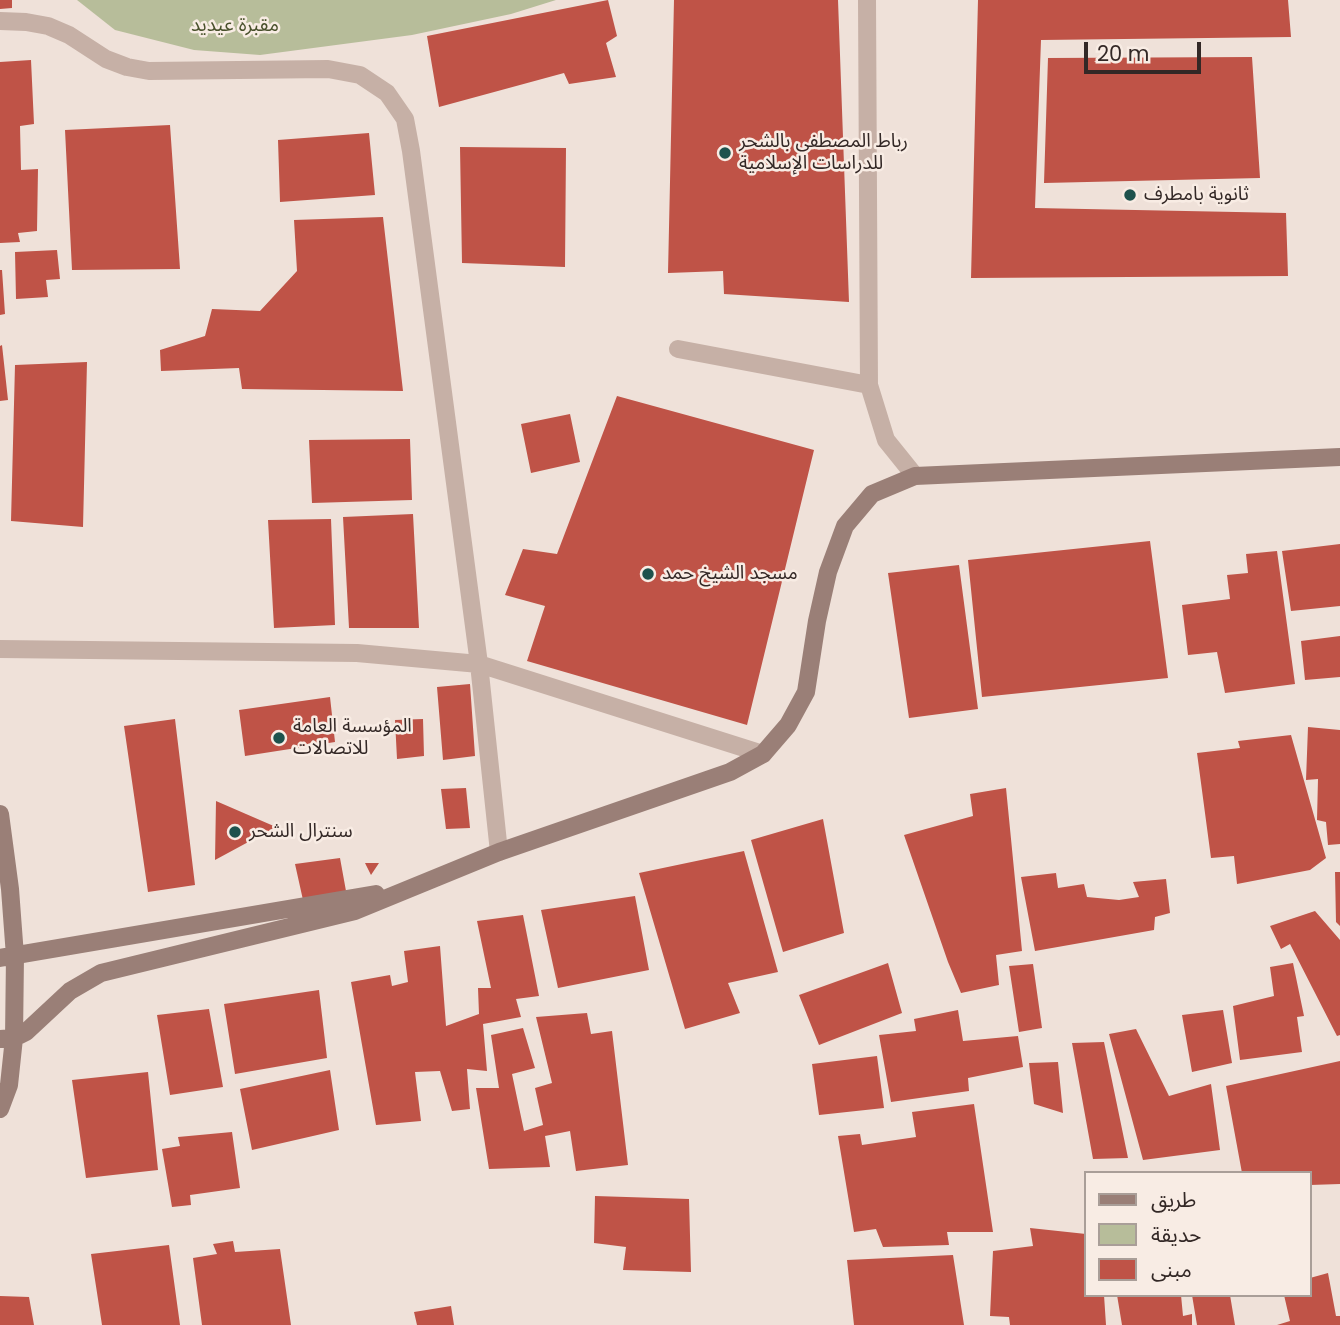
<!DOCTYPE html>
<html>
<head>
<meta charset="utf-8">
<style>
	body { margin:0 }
	#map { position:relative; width:1340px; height:1325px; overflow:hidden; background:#efe1d9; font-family:Poppins,"Noto Sans Arabic",sans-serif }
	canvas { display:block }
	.legend { position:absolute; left:1084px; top:1171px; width:228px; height:126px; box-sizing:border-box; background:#f8ece4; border:2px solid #a99e98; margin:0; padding:9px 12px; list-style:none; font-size:21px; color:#332826 }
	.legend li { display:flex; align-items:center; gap:14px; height:35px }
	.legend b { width:35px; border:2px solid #a99e98 }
	.scale { position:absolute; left:1084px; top:42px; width:117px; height:32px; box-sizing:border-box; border:4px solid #332826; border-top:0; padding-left:9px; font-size:21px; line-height:24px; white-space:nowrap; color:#332826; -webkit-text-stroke:5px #f8ece4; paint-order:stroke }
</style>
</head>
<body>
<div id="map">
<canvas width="1340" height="1325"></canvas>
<ul class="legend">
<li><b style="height:9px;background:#9a7f77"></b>طريق</li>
<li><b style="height:19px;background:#b7bd9a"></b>حديقة</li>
<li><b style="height:19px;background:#bf5347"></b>مبنى</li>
</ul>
<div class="scale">20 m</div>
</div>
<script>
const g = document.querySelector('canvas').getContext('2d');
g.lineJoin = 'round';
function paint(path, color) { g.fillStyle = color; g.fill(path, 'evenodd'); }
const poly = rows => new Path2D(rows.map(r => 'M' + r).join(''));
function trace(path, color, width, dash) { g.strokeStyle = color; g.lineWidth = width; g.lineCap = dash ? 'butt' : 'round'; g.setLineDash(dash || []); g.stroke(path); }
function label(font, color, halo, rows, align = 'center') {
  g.font = font + ' Poppins,"Noto Sans Arabic",sans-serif'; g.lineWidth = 5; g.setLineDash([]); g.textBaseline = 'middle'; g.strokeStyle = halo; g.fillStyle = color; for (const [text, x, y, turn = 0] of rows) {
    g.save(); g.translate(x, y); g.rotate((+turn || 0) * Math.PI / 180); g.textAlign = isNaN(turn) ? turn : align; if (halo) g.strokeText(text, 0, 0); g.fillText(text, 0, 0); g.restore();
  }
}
const green = poly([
	[77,0,556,0,511,14,412,35,260,55,194,50,115,30]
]);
const building = poly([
	[0,0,12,0,12,8,0,9],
	[608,0,617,36,606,43,616,77,569,84,564,73,439,107,427,36],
	[674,0,838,0,849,302,724,294,723,271,668,273],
	[978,0,1288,0,1291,37,1041,40,1035,208,1286,213,1288,276,971,278],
	[1252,57,1260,178,1044,183,1048,58],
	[31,60,34,124,20,126,21,170,38,169,37,231,18,233,20,242,0,243,0,62],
	[170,125,180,269,72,270,65,130],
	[369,133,375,195,280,202,278,140],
	[460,147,566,148,565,267,462,263],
	[383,217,403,391,242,389,239,368,161,371,160,350,205,336,212,309,260,311,297,271,294,220],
	[57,250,60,279,46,280,48,297,16,299,15,252],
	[0,270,2,270,5,314,0,315],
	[2,345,8,400,0,401,0,346],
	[87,362,83,527,11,521,15,365],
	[617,396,814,450,747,725,527,661,545,606,505,595,523,549,557,554],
	[570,414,580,462,531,473,521,424],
	[410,439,412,500,312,503,309,440],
	[413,514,419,628,349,628,343,517],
	[331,519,335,625,274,628,268,520],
	[1150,541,1168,678,982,697,968,560],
	[1340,544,1340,606,1291,611,1282,551],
	[1277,551,1295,684,1225,693,1217,652,1188,655,1182,605,1230,599,1227,575,1248,573,1246,554],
	[959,565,978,709,909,718,888,573],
	[1340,636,1340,677,1305,680,1301,641],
	[470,684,475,756,443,760,437,687],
	[330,697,335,742,245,756,239,710],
	[175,719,195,885,148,892,124,726],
	[423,719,424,756,397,759,395,720],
	[1308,727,1340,730,1340,844,1328,845,1326,822,1317,820,1318,779,1306,780],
	[1291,735,1326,858,1310,870,1237,884,1234,856,1211,858,1197,753,1240,748,1238,741],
	[466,788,470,828,446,829,441,789],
	[1006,788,1022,951,996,955,999,985,961,993,948,962,904,835,973,816,970,794],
	[216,801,276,827,215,860],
	[823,819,844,933,783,952,751,840],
	[744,851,778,972,728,983,740,1013,685,1029,639,873],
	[340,858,346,891,303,900,295,864],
	[365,863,379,863,371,875],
	[1335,872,1340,872,1340,926,1336,922],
	[1056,873,1058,888,1084,884,1087,897,1119,900,1139,897,1133,882,1166,879,1170,913,1155,917,1154,930,1035,951,1021,877],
	[635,896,649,970,558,988,541,910],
	[1315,911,1340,940,1340,1035,1337,1036,1290,944,1281,949,1270,926],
	[523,915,539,996,516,999,521,1017,483,1024,487,1071,467,1069,470,1109,452,1111,440,1071,415,1072,421,1121,376,1125,351,982,390,975,392,986,408,982,404,951,440,946,446,1026,479,1014,478,988,491,988,477,921],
	[888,963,902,1013,819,1045,799,995],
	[1293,963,1304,1016,1297,1017,1302,1052,1240,1060,1233,1006,1274,996,1270,967],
	[1033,964,1042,1028,1019,1032,1009,966],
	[319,990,327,1058,235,1074,224,1004],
	[209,1009,223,1087,170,1095,157,1015],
	[958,1010,963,1041,1018,1036,1023,1067,968,1078,969,1091,891,1102,879,1035,916,1031,914,1019],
	[1223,1010,1232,1063,1192,1072,1182,1015],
	[587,1013,591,1034,612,1031,628,1165,576,1171,570,1131,545,1136,550,1167,489,1169,476,1088,499,1088,491,1035,523,1028,535,1068,512,1074,524,1131,543,1125,535,1088,552,1083,536,1017],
	[1136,1029,1169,1096,1211,1084,1220,1150,1143,1160,1109,1034],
	[1104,1042,1128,1158,1093,1159,1072,1043],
	[877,1056,884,1108,819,1115,812,1064],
	[1340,1061,1340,1184,1310,1185,1310,1173,1242,1173,1226,1086],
	[1058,1062,1063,1113,1034,1104,1029,1063],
	[330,1070,339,1130,252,1150,240,1089],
	[148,1072,158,1170,86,1178,72,1080],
	[974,1104,993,1232,947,1232,949,1245,883,1247,876,1229,854,1232,838,1136,860,1134,862,1145,916,1137,912,1112],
	[232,1132,240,1188,190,1195,191,1205,172,1207,162,1149,180,1146,178,1137],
	[595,1196,689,1199,691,1272,623,1270,626,1247,594,1243],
	[1030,1228,1086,1234,1086,1295,1104,1295,1106,1325,1010,1325,1009,1317,990,1316,993,1251,1033,1246],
	[233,1241,235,1252,280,1249,291,1325,202,1325,193,1258,217,1254,213,1244],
	[169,1245,180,1325,102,1325,91,1254],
	[953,1255,964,1325,854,1325,847,1260],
	[1328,1273,1336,1316,1340,1316,1340,1325,1277,1325,1290,1321,1284,1295,1310,1295,1310,1278],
	[1117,1295,1181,1295,1183,1316,1192,1314,1192,1325,1122,1325],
	[1192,1295,1230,1295,1235,1325,1197,1325],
	[0,1296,29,1297,34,1325,0,1325],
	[451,1306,454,1325,417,1325,414,1312]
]);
const street = poly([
	[867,0,869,385,886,440,915,476],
	[0,21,26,22,48,26,69,35,106,59,127,67,149,71,328,69,360,75,387,93,405,119,411,151,479,664,499,852],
	[678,349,869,385],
	[0,649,357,653,479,664,763,754]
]);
const secondary = poly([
	[0,814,10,889,15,956,14,1038,9,1085,0,1109],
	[0,958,376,894],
	[0,1039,14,1038,26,1032,70,991,101,973,355,911,499,852,730,772,763,754,788,725,806,692,817,621,828,572,845,526,872,494,915,476,1340,457]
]);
const markers = [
	[725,153,7,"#1e524d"],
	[1130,195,7,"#1e524d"],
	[648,574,7,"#1e524d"],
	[279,738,7,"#1e524d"],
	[235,832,7,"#1e524d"]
];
const parkNames = [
	["مقبرة عيديد",235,26]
];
const poiNames = [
	["رباط المصطفى بالشحر",739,142],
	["للدراسات الإسلامية",739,164],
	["ثانوية بامطرف",1144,195],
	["مسجد الشيخ حمد",662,574],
	["المؤسسة العامة",293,727],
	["للاتصالات",293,749],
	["سنترال الشحر",249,832]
];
paint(green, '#b7bd9a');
paint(building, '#bf5347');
trace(street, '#c6b0a6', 18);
trace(secondary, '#9a7f77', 18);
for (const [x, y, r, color] of markers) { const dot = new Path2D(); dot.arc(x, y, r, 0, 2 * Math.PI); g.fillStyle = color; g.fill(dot); trace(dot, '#f8ece4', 2.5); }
label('19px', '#48502b', '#f8ece4', parkNames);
label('19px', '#332826', '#f8ece4', poiNames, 'left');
</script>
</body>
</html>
